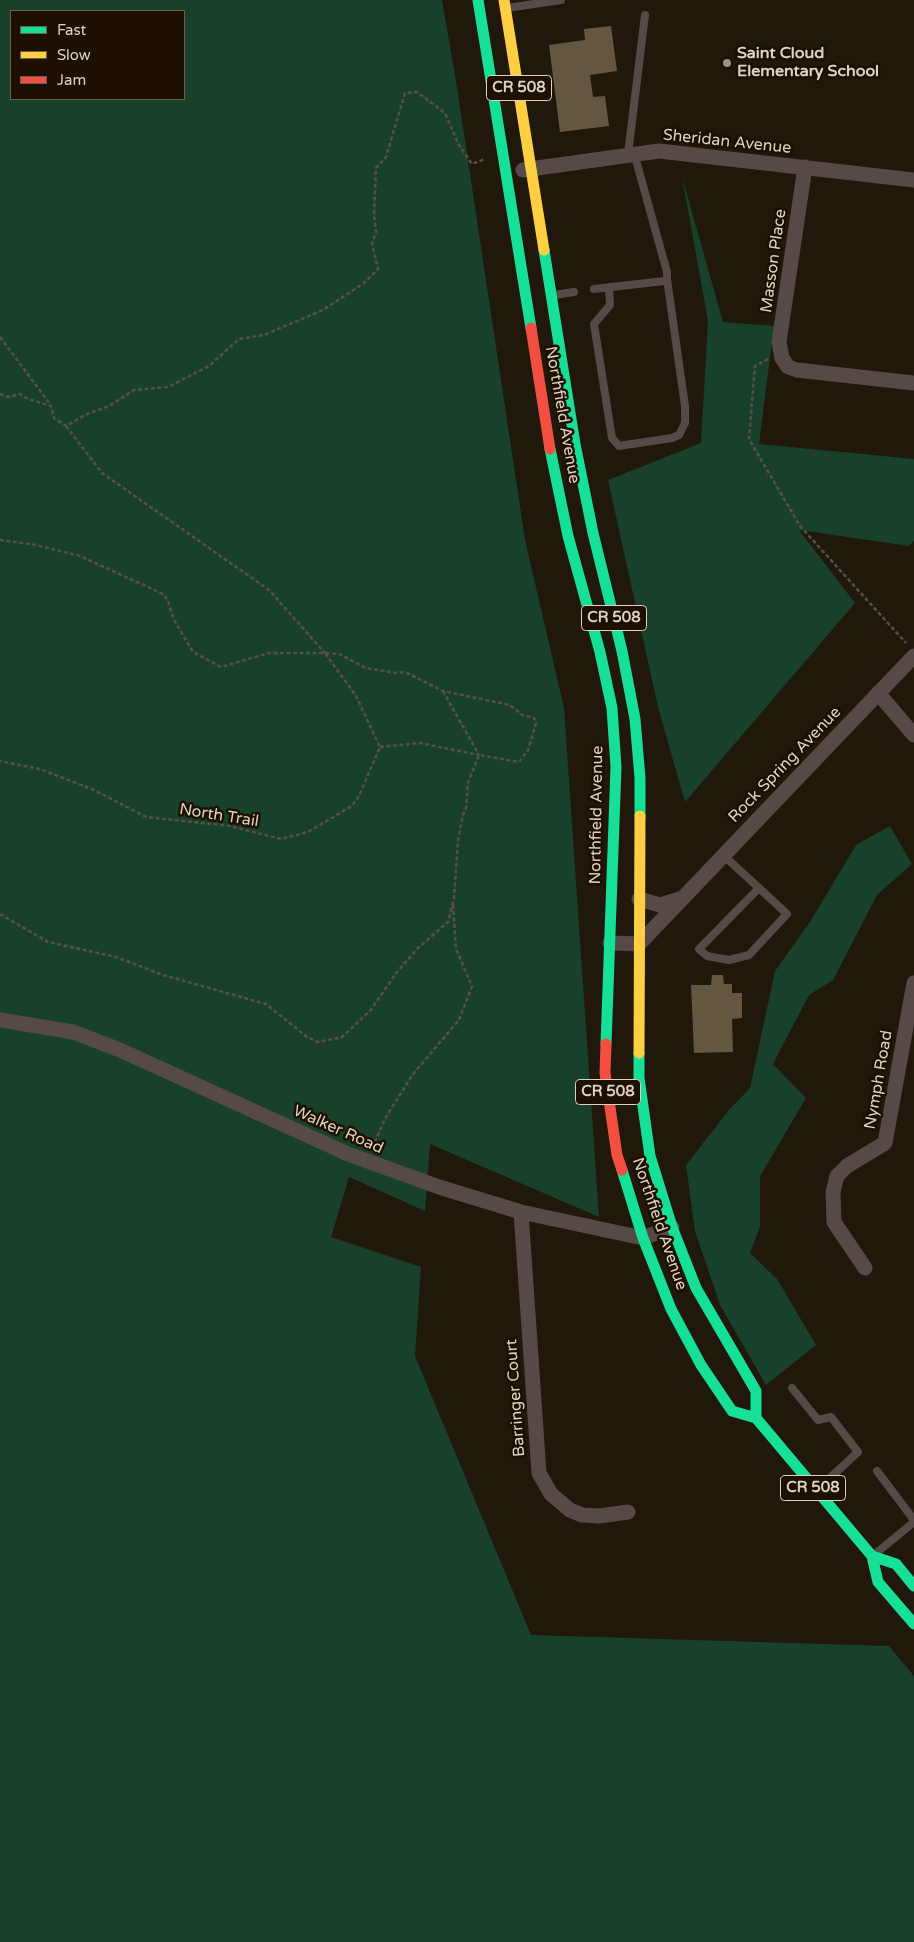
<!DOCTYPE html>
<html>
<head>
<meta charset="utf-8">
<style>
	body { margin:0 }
	#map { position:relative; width:914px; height:1942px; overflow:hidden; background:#20180a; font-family:"Varela Round",sans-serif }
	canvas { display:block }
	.legend { position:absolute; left:10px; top:10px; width:175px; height:90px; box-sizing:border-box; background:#1e1000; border:1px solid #6a5e4e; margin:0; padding:6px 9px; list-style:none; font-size:15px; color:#ddd3c4 }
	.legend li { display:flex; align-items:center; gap:10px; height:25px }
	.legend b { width:25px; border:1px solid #6a5e4e }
</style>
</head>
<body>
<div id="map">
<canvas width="914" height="1942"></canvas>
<ul class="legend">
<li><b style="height:6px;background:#16e098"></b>Fast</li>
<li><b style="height:6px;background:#ffcf43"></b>Slow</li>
<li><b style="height:6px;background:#f24e42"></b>Jam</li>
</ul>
</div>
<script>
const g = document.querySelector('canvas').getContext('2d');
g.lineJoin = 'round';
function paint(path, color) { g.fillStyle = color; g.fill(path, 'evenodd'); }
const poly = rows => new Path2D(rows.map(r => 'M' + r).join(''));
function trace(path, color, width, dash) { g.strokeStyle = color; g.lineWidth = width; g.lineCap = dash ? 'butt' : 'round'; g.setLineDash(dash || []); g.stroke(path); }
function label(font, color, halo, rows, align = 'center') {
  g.font = font + ' "Varela Round",sans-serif'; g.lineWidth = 5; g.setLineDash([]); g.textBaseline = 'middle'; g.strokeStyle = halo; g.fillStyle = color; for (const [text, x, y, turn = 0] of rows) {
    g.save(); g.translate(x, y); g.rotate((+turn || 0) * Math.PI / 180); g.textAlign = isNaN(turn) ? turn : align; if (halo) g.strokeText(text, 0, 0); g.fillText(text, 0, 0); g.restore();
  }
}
const green = poly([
	[0,0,442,0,456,81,525,540,564,708,599,1217,430,1144,425,1211,349,1177,331,1237,421,1267,415,1356,531,1635,889,1646,914,1676,914,1942,0,1942],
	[11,11,184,11,184,99,11,99],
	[682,177,723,322,774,326,759,444,914,459,914,541,909,546,799,530,855,603,685,802,658,707,608,480,701,443,708,321],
	[890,826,912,864,877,895,833,980,809,995,773,1064,806,1098,760,1176,760,1227,750,1253,777,1279,816,1345,766,1385,720,1305,695,1231,686,1165,729,1110,750,1088,775,971,810,922,856,845]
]);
const building = poly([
	[611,26,617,71,590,75,593,97,605,96,609,126,560,132,549,45,585,40,584,29],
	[712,975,723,975,724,984,732,984,732,993,742,993,742,1018,732,1019,733,1052,694,1053,691,985,711,985]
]);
const path = poly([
	[0,337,50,404],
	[768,359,755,366,749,439,800,526,906,643],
	[0,394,8,397,20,394,28,399,51,406,54,418,66,426,87,414,109,406,134,390,168,387,209,366,239,339,264,335,323,310,364,283,378,269,372,244,376,232,374,215,376,168,386,157,405,93,417,92,445,113,459,145,472,164,485,159],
	[66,426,102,473,269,590,325,653],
	[0,540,36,545,80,556,163,594,168,601,174,620,193,652,221,667,269,653,325,653,356,696,380,747,359,796,352,806,308,832,281,839,230,826,146,817,94,790,40,769,0,761],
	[443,691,479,755],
	[380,747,420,743,479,755],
	[0,914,48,942,116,957,163,975,266,1004,307,1037,318,1042,342,1037,370,1011,397,972,418,948,448,922,454,899,458,840,463,815,466,808,468,783,479,755,519,762,528,750,536,723,534,718,522,715,510,705,443,691,405,672,396,673,366,668,339,654,325,653],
	[372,1148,386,1117,413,1074,459,1020,472,986,456,949,453,905]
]);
const lane = poly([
	[507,8,561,0],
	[628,154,645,15],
	[609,287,610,305,594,324,612,438,619,446,625,445,672,438,679,435,685,423,685,406,667,279],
	[594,289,664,281,667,279,667,272,634,153],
	[554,295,574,292],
	[723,855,759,888,787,914,749,955,729,960,707,956,699,949,759,888],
	[792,1388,818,1420,831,1417,858,1452,819,1488],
	[877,1471,914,1520],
	[875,1554,914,1522]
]);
const street = poly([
	[805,167,779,342,782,358,788,367,797,370,914,383],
	[523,170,659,151,914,180],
	[878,693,914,735],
	[639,899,660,905,680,899],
	[610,943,639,944,914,656],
	[0,1020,73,1032,120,1050,348,1154,439,1187,521,1212,643,1238,672,1227],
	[521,1212,539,1473,551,1494,570,1510,582,1515,599,1516,628,1512],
	[865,1268,834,1222,833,1192,837,1176,847,1166,885,1143,914,983]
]);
const fast = poly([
	[478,0,531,328],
	[544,250,575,444,593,533,622,651,635,719,640,778,640,816],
	[550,449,568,536,600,652,612,708,616,767,606,1044],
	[639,1053,639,1078,650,1156,672,1227,696,1288,756,1391,756,1418],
	[622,1170,643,1238,671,1309,701,1365,732,1411,756,1418,872,1556,878,1582,914,1624],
	[872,1556,896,1564,914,1586]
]);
const slow = poly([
	[504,0,544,250],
	[639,1053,640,816]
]);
const jam = poly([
	[531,328,550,449],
	[606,1044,605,1073,617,1155,622,1170]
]);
const markers = [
	[727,63,5,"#9b9283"]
];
const shields = [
	[519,88,65],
	[614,618,65],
	[608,1092,65],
	[813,1488,65]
];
const shieldNames = [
	["CR 508",519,88],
	["CR 508",614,618],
	["CR 508",608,1092],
	["CR 508",813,1488]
];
const poiNames = [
	["Saint Cloud",737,54],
	["Elementary School",737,72]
];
const streetNames = [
	["Sheridan Avenue",727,142,6],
	["Masson Place",774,261,-82],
	["Northfield Avenue",562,415,80],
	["Rock Spring Avenue",785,765,-46],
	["Northfield Avenue",597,815,-89],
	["North Trail",219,816,9],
	["Nymph Road",879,1080,-80],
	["Walker Road",338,1130,24],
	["Northfield Avenue",659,1224,71],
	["Barringer Court",516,1398,-94]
];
paint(green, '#18412b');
paint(building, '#645740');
trace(path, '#594f4a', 2.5, [4, 2.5]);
trace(lane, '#564a47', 8);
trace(street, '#564a47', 15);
trace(fast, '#16e098', 11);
trace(slow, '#ffcf43', 11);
trace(jam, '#f24e42', 11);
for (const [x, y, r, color] of markers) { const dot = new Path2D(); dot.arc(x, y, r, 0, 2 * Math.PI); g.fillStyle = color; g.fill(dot); trace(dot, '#1e1000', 2); }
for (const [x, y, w] of shields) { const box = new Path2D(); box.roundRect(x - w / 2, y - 12.5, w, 25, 4); g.fillStyle = '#1e1000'; g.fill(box); trace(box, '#ddd3c4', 1); }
label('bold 15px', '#ddd3c4', null, shieldNames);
label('bold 16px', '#ddd3c4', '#1e1000', poiNames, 'left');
label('16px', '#ddd3c4', '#1e1000', streetNames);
</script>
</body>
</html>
